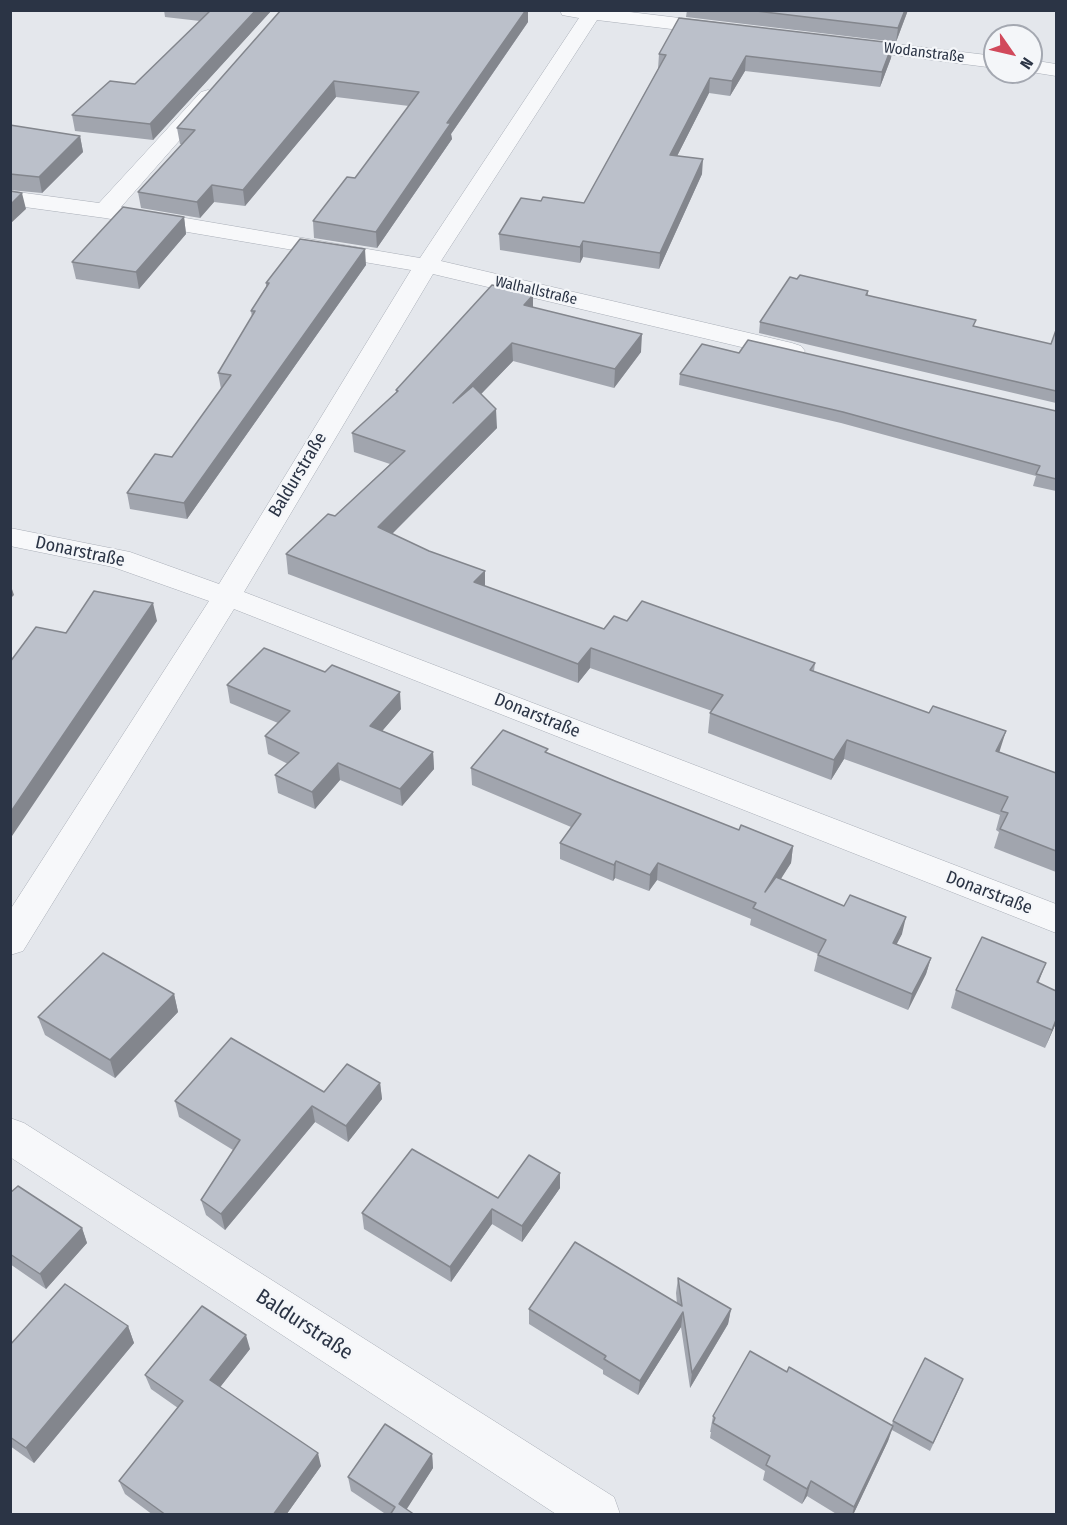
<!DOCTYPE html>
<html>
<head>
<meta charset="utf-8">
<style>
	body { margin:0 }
	#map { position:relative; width:1067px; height:1525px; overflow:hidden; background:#e4e7ec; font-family:"Fira Sans Condensed",sans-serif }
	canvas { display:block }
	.frame { position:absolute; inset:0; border:12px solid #2b3445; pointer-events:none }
	.north { position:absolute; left:983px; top:24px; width:60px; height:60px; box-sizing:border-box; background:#f4f6f9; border:2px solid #a4a8b1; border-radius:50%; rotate:124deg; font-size:16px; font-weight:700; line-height:24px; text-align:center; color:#2b3445 }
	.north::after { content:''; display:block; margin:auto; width:21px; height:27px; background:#d1495b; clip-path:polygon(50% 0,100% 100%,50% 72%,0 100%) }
</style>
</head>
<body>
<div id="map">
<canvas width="1067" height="1525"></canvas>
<div class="frame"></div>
<div class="north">N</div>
</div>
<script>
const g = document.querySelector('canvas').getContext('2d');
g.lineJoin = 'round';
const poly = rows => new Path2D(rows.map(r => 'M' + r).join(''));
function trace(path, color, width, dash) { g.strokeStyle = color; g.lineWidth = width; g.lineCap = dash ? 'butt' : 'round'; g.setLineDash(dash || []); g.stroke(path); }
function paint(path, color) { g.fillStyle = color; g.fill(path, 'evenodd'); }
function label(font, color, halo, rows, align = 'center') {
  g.font = font + ' "Fira Sans Condensed",sans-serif'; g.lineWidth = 4.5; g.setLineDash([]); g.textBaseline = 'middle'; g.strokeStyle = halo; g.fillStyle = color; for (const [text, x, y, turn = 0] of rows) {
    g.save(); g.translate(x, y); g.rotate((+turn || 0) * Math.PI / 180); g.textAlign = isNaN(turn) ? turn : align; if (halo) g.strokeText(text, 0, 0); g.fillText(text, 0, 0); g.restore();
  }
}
const street = poly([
	[613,10,721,23,731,29,721,35,597,20,441,261,792,343,801,346,805,351,801,356,792,359,433,274,244,592,1056,904,1056,933,234,609,23,951,10,955,10,910,209,601,113,567,10,546,10,528,130,552,219,584,411,270,105,218,10,205,10,191,99,203,201,92,208,90,215,92,218,96,215,100,121,207,420,258,579,18,562,15,560,10,613,10],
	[846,38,995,56,995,68,839,48,836,44,839,40,846,38],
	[1031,60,1056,64,1056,76,1031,72,1031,60],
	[10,1118,24,1123,614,1497,620,1514,556,1514,10,1157,10,1118]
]);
const wall = poly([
	[164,10,272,10,153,140,75,131,72,115,135,84,200,21,165,17],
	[687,10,908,10,896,42,686,17],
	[528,22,451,134,452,139,377,248,314,238,313,221,355,178,409,106,336,97,245,206,214,202,200,218,141,208,138,192,182,144,180,144,177,128],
	[893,43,891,58,880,87,745,71,730,96,709,93,677,156,702,174,659,269,583,257,580,263,500,250,499,234,541,201,584,203,658,69,659,54],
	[10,125,80,136,83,152,42,193,10,190],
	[184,217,186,234,139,289,76,279,72,262],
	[366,265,187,519,130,509,127,493,172,457,221,389,218,373,252,317,251,311,266,287,266,283],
	[797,279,868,291,868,296,974,326,1051,344,1056,330,1056,403,759,333,760,322],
	[533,307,641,352,614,388,513,361,481,394,497,428,392,534,485,586,604,629,627,621,815,663,814,671,1000,750,999,752,1056,773,1056,872,994,848,999,832,996,830,1000,815,844,759,831,780,708,733,710,713,712,711,590,668,578,683,288,574,286,554,335,516,390,464,354,452,352,433,396,393,396,390],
	[739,353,1056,411,1056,491,1033,486,1036,476,841,423,679,385,680,374],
	[227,685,401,709,382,731,433,752,434,769,402,806,340,780,315,809,278,793,275,775,288,764,268,754,265,736,278,723,230,703],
	[548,754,615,781,739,830,793,846,791,863,780,879,902,934,896,944,931,958,926,974,908,1010,814,971,818,954,750,925,751,919,657,880,649,891,615,878,613,881,560,859,560,843,571,827,472,785,471,768],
	[1038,983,1056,1023,1045,1048,951,1008,956,990],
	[174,994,178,1012,115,1078,45,1035,38,1017],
	[380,1083,382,1099,348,1142,315,1122,225,1230,206,1215,201,1200,233,1150,179,1117,175,1101,324,1092],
	[560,1173,560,1188,522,1242,492,1224,451,1282,364,1229,362,1213,498,1198],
	[10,1193,82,1228,87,1243,46,1289,10,1264],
	[678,1278,731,1309,728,1324,690,1388,681,1327,638,1395,603,1374,603,1370,529,1324,529,1309,677,1304,676,1293],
	[128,1326,134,1343,34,1463,10,1446,10,1345],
	[250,1349,220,1387,321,1466,286,1515,153,1515,125,1494,119,1481,178,1408,151,1389,145,1375],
	[787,1372,892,1425,893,1421,960,1387,930,1451,892,1430,888,1441,853,1515,838,1515,807,1496,802,1504,763,1480,765,1471,710,1438,711,1432,710,1432,713,1416],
	[432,1454,433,1468,406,1509,415,1515,387,1515,351,1491,348,1477]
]);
const shadedWall = poly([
	[256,10,272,10,153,140,150,124],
	[526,10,528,10,528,22,451,134,452,139,377,248,376,232,447,123],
	[905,10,908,10,896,42,898,28],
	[893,43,891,58,880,87,882,72],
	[746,56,745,71,730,96,732,81],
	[710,78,709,93,670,170,670,155],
	[334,81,336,97,245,206,243,190],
	[80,136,83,152,42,193,39,177],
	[703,159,702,174,659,269,660,253],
	[212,185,214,202,200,218,197,202],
	[22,193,26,209,10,224,10,205],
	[184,217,186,234,139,289,136,272],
	[583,241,583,257,580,263,580,247],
	[365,249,366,265,187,519,184,503],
	[533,295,533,313,524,305],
	[642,334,641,352,614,388,615,369],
	[512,343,513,361,454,422,453,403],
	[496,409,497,428,379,547,378,527],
	[485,571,485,590,474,582],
	[10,583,14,595,10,599],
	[153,603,157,621,10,839,10,813],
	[591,648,590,668,578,683,578,664],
	[400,692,401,709,371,744,370,726],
	[1006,731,1000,750,990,770,996,751],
	[847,740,844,759,831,780,834,760],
	[433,752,434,769,402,806,400,789],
	[338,763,340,780,315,809,312,792],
	[793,846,791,863,762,909,765,892],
	[616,861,615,878,613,881,614,865],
	[658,863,657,880,649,891,650,875],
	[906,917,902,934,889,959,893,943],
	[931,958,926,974,908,1010,912,994],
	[1046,963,1039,981,1030,1001,1037,982],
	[174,994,178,1012,115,1078,110,1060],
	[1056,1020,1056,1023,1045,1048,1052,1030],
	[380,1083,382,1099,348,1142,346,1126],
	[312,1106,315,1122,225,1230,221,1214],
	[560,1173,560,1188,522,1242,522,1226],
	[492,1209,492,1224,451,1282,450,1267],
	[82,1228,87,1243,46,1289,40,1274],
	[731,1309,728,1324,690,1388,692,1373],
	[683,1312,681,1327,638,1395,640,1381],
	[128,1326,134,1343,34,1463,26,1448],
	[246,1335,250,1349,214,1395,210,1380],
	[893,1426,888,1441,853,1515,852,1515,854,1507],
	[318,1453,321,1466,286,1515,273,1515],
	[432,1454,433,1468,403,1515,399,1504],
	[811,1481,807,1496,802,1504,807,1489]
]);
const building = poly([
	[211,10,256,10,150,124,72,115,110,81,135,84,211,10],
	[281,10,526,10,447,123,451,123,376,232,313,221,347,177,355,178,419,92,334,81,243,190,212,185,197,202,138,192,195,130,177,128,281,10],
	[748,10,905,10,898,28,748,10],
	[679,18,893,43,882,72,746,56,732,81,710,78,670,155,703,159,660,253,583,241,580,247,499,234,521,198,541,201,543,197,584,203,666,55,659,54,679,18],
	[10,125,80,136,39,177,10,174,10,125],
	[10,191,22,193,10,205,10,191],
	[123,207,184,217,136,272,72,262,123,207],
	[300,239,365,249,184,503,127,493,155,454,172,457,231,375,218,373,255,311,251,311,269,283,266,283,300,239],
	[800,275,868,291,866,295,976,320,973,326,1051,344,1056,330,1056,391,760,322,790,277,797,279,800,275],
	[492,285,533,295,524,305,642,334,615,369,512,343,453,403,473,386,496,409,378,527,429,551,485,571,474,582,604,629,614,616,627,621,642,601,815,663,810,670,929,713,933,706,1006,731,996,751,1056,773,1056,851,1000,829,1008,813,1001,811,1008,797,847,740,834,760,710,713,723,695,591,648,578,664,286,554,328,514,335,516,405,451,352,433,398,391,396,390,492,285],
	[748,340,1056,411,1056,479,1036,474,1040,466,843,412,680,374,702,344,739,353,748,340],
	[94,591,153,603,10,813,10,662,36,627,66,633,94,591],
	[264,648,325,672,332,665,400,692,370,726,433,752,400,789,338,763,312,792,275,775,299,753,265,736,290,711,227,685,264,648],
	[503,730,548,749,545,752,615,781,739,830,741,825,793,846,765,892,776,877,844,906,850,895,906,917,893,943,931,958,912,994,818,955,826,940,753,908,756,903,658,863,650,875,616,861,614,865,560,843,581,814,471,768,503,730],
	[982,937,1046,963,1037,982,1056,991,1056,1020,1052,1030,956,990,982,937],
	[103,953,174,994,110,1060,38,1017,103,953],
	[231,1038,324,1092,347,1064,380,1083,346,1126,312,1106,221,1214,201,1200,240,1140,175,1101,231,1038],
	[412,1149,498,1198,529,1155,560,1173,522,1226,492,1209,450,1267,362,1213,412,1149],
	[18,1186,82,1228,40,1274,10,1254,10,1193,18,1186],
	[575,1242,682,1306,678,1278,731,1309,692,1373,683,1312,640,1381,604,1359,606,1356,529,1309,575,1242],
	[65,1284,128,1326,26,1448,10,1437,10,1345,65,1284],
	[202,1306,246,1335,210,1380,318,1453,273,1515,166,1515,119,1481,183,1401,145,1375,202,1306],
	[750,1351,787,1372,789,1367,893,1426,854,1507,811,1481,807,1489,766,1465,770,1456,713,1423,715,1418,713,1416,750,1351],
	[925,1358,963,1379,933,1443,893,1421,925,1358],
	[385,1424,432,1454,399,1504,415,1515,390,1515,395,1507,348,1477,385,1424]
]);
const farStreetnames = [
	["Wodanstraße",924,53,7],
	["Walhallstraße",536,291,13]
];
const streetNames = [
	["Baldurstraße",298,475,-59],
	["Donarstraße",80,552,12],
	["Donarstraße",537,716,22],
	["Donarstraße",989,893,21]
];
const nearStreetnames = [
	["Baldurstraße",304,1325,33]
];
trace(street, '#a9aeb7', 1);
paint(street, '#f7f8fa');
paint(wall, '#a1a5ae');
paint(shadedWall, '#83868d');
paint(building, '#bbc0ca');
trace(building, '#83868d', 1.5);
label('15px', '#2b3445', '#f4f6f9', farStreetnames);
label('18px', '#2b3445', '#f4f6f9', streetNames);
label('21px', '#2b3445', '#f4f6f9', nearStreetnames);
</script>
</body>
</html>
